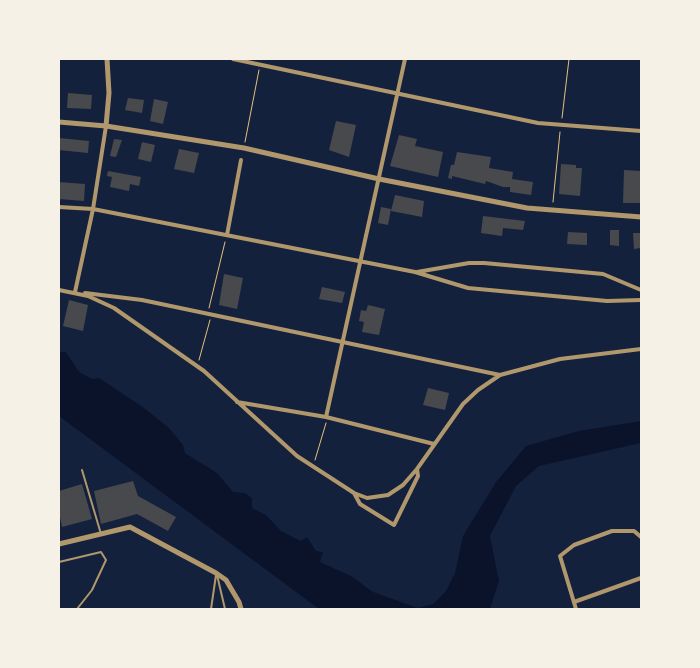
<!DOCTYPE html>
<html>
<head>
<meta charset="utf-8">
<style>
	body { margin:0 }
	#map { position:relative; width:700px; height:668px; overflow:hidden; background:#14213d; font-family:"Work Sans",sans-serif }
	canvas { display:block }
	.frame { position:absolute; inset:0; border:60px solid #f6f1e7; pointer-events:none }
</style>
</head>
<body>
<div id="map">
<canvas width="700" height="668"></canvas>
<div class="frame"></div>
</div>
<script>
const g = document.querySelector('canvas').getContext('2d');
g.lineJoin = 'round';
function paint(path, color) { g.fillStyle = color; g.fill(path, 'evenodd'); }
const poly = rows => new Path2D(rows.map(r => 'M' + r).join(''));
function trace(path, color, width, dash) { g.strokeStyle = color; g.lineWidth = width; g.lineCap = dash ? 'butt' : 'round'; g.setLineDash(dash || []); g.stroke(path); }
const water = poly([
	[59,352,66,352,79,372,92,379,99,378,144,408,169,428,183,445,185,453,217,473,233,492,245,493,252,498,252,508,266,515,281,531,301,541,307,537,316,551,323,552,320,562,351,576,373,592,418,608,433,604,446,591,455,573,463,536,496,482,526,446,579,431,641,421,641,443,539,466,516,486,490,536,499,581,490,609,319,609,59,416]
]);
const building = poly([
	[68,93,92,95,91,109,67,108],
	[128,98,144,100,142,113,125,110],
	[154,99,168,102,163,124,150,121],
	[336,121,356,125,349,157,329,150],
	[399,135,417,139,415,146,443,152,438,177,390,166],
	[59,138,89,141,88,153,59,150],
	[114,139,122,140,116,157,110,156],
	[142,142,155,145,151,162,138,159],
	[179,149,199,153,194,173,174,169],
	[457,152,491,157,489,168,513,172,512,179,533,182,531,195,510,192,510,187,503,187,489,182,486,181,485,184,452,176,452,179,448,178,451,165,454,165],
	[561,164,576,165,576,168,582,168,580,196,559,194],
	[624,170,641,171,641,203,623,203],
	[108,171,141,177,139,186,130,184,129,191,110,187,112,177,107,176],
	[59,182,85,184,84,201,59,199],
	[395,195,424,201,422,217,391,211],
	[381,207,391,209,388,225,378,223],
	[483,216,525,221,523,230,503,228,502,236,481,233],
	[610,230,619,230,619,246,610,245],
	[568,232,587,233,587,245,567,244],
	[633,233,641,233,641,248,634,249],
	[224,274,243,278,237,309,219,305],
	[322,287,345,292,342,303,319,299],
	[69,300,88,305,83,331,63,326],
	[368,305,385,309,379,335,362,332,364,322,359,321,361,310,366,311],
	[428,388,449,393,445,410,423,405],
	[133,481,138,496,176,517,168,531,137,514,101,524,94,491],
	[82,484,92,519,62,527,59,512,59,491]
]);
const path = poly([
	[562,118,569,59],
	[245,142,259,70],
	[553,202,560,132],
	[209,308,225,242],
	[199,360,210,320],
	[315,460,326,423]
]);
const service = poly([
	[82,470,101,534],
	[59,562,101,552,106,560,92,590,77,609],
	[217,575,225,609],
	[211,609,216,575]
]);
const minor = poly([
	[233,59,538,123,641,131],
	[59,207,93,209,415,272,468,288,607,301,641,300],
	[227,235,241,160],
	[417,272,469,263,484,263,603,274,641,290],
	[59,290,88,296,114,308,204,371,297,456,354,493,367,498,388,495,403,485,417,469,463,404,478,390,500,375,560,359,641,349],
	[75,292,93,209,106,126],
	[85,293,142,300,500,375],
	[237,402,326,417,434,444],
	[326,417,405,59],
	[354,493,360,504,394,525,418,476,417,469],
	[574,602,641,578],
	[576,609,560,556,574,545,612,531,634,531,641,537]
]);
const tertiary = poly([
	[59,122,106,126,244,148,379,179,527,208,641,217],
	[106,126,109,93,107,59],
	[59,544,130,527,216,573,226,580,239,602,241,609]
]);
paint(water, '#0b132b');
paint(building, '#48494c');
trace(path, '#e5c07b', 1);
trace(service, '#b1986c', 2);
trace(minor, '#b1986c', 4);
trace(tertiary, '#b1986c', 5);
</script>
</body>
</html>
